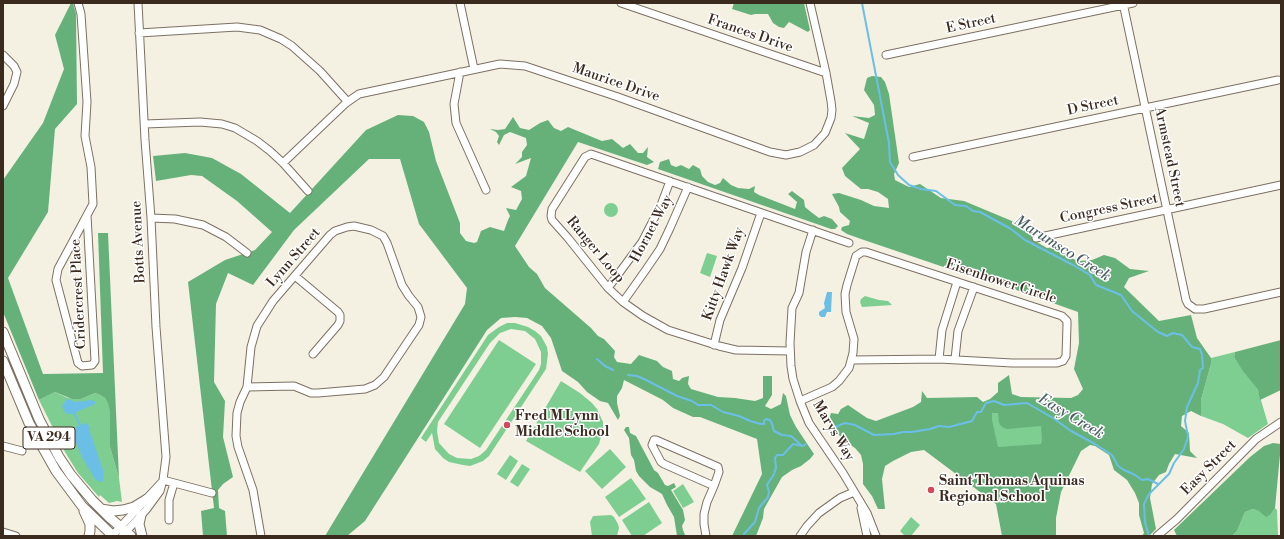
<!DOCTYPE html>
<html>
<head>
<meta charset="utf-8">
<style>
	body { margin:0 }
	#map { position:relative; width:1284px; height:539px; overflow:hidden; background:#f5f1e2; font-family:"Libre Bodoni",serif }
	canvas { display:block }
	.frame { position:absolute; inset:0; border:4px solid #3b2a1e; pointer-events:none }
</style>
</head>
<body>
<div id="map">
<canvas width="1284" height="539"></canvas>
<div class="frame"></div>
</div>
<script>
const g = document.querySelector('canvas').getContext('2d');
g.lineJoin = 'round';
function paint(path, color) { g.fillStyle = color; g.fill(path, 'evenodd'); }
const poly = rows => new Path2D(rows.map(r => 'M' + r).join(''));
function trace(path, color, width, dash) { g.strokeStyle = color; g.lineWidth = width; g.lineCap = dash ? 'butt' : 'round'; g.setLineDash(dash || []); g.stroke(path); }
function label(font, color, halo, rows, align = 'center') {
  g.font = font + ' "Libre Bodoni",serif'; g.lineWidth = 3; g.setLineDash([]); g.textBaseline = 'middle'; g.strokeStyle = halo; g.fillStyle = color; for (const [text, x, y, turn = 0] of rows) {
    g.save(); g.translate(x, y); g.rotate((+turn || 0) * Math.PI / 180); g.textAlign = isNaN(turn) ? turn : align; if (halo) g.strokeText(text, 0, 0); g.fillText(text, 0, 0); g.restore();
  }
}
const green = poly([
	'604 210a7 7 0 1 1 14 0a7 7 0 1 1-14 0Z',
	[707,253,717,256,710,277,700,273],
	[865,296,879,300,888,301,892,305,862,307,860,302,861,299],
	[507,323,515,323,528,327,535,331,541,336,547,347,548,354,546,369,489,456,483,461,470,466,463,465,449,462,443,458,435,449,432,433,426,442,421,438,488,335,499,327],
	[511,329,525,331,535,339,541,352,541,364,539,370,486,450,479,456,471,459,457,458,449,454,439,443,437,431,438,422,490,343,500,333],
	[499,340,536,364,480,448,444,424],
	[1235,352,1234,357,1258,390,1268,424,1248,438,1223,424,1201,416,1201,400,1211,364,1211,358],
	[561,381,580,393,592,403,597,409,603,422,603,429,599,444,580,472,526,441],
	[55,392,68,398,81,399,95,393,100,395,105,398,109,403,110,412,110,447,119,478,122,502,117,501,109,503,100,495,99,497,78,473,65,452,39,400],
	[987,410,1043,417,1046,444,992,449],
	[610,449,626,467,602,489,585,471],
	[510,455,518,461,506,480,497,474],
	[522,464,530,469,518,487,510,482],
	[631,478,646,499,619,517,605,497],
	[683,484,694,502,683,508,673,491],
	[649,502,662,523,643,536,632,536,622,520],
	[1275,508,1277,510,1278,536,1232,536,1237,531,1245,512,1253,509,1271,514],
	[611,515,614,517,618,524,619,528,617,536,592,536,590,522,593,516],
	[911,517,920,525,911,536,905,536,900,531]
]);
const forest = poly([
	[71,3,73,3,76,14,77,104,55,129,48,212,8,278,43,374,103,373,98,233,108,233,119,478,110,447,110,412,108,403,105,398,100,395,95,393,81,399,72,399,55,392,39,400,3,312,3,180,43,123,64,69,55,35],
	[734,3,804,3,810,30,808,32,806,31,789,22,784,28,779,27,773,23,768,14,755,14,751,15,732,9],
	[872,76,881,77,885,82,889,94,899,163,894,174,895,180,909,187,920,184,941,198,964,201,1024,226,1035,241,1047,248,1056,247,1063,254,1078,261,1092,260,1104,255,1115,258,1130,269,1149,271,1129,278,1124,287,1159,321,1191,315,1197,338,1211,358,1211,364,1201,400,1201,416,1191,411,1182,416,1181,426,1189,433,1190,451,1197,458,1175,454,1169,464,1166,472,1159,475,1152,484,1150,498,1156,529,1149,536,1142,536,1144,533,1139,515,1139,503,1135,493,1127,480,1114,470,1109,455,1095,446,1090,445,1081,451,1061,492,1056,518,1056,536,1002,536,996,504,924,450,911,452,893,461,885,466,882,479,885,509,878,509,872,496,863,484,863,464,861,455,855,448,846,442,835,431,829,419,831,413,838,414,841,409,848,405,867,418,876,421,913,407,921,402,922,391,927,398,977,397,983,402,990,399,998,392,998,383,1009,375,1012,394,1021,397,1071,398,1078,395,1083,389,1074,369,1079,343,1078,312,980,277,970,276,861,239,847,234,841,230,842,227,849,225,850,221,840,212,839,207,832,194,839,193,861,200,874,206,889,208,888,199,878,192,868,189,861,189,845,176,842,168,860,149,845,133,864,139,869,123,852,116,869,118,875,115,874,105,864,90,867,78],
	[992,413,998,413,999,423,1002,427,1007,429,1041,426,1042,440,1041,444,998,447,992,420],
	[398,115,413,116,424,122,429,132,436,161,460,223,460,233,466,241,474,243,477,242,481,231,490,227,504,231,508,220,510,216,506,208,516,210,522,199,521,191,511,187,526,176,531,158,515,164,522,157,522,152,527,145,526,138,510,132,504,135,499,145,497,142,499,136,496,132,490,129,498,130,505,129,513,117,520,128,529,130,540,123,548,120,554,128,561,131,568,127,602,141,612,139,623,148,630,144,638,153,643,153,648,147,647,157,654,162,647,165,578,142,515,246,529,267,537,274,545,288,591,328,598,336,604,339,615,351,614,357,617,362,631,364,639,355,657,361,663,367,672,371,673,379,679,381,682,378,689,376,688,384,691,389,718,397,735,398,755,401,763,398,763,376,772,376,772,395,765,406,771,409,781,404,783,393,786,396,790,415,796,427,814,454,810,459,801,466,792,470,782,477,764,509,763,518,756,536,732,536,762,474,757,439,700,417,693,417,673,408,663,400,624,380,622,388,617,396,617,403,620,416,618,420,608,403,600,401,587,392,578,382,562,371,551,338,542,326,527,318,515,317,501,318,487,330,365,521,347,536,325,536,465,304,467,288,419,224,400,159,369,159,294,230,253,285,228,273,216,304,214,382,225,401,223,437,233,477,223,484,218,490,219,508,225,511,227,536,203,536,201,511,214,508,188,282,225,260,255,250,272,232,237,201,202,176,191,175,156,181,153,156,185,153,212,158,241,174,290,213,366,130],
	[669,159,671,165,676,167,681,165,689,169,693,165,700,169,702,176,708,182,715,185,720,183,723,178,731,185,738,188,749,189,755,186,754,192,759,195,795,209,797,202,788,194,792,191,804,200,805,207,811,212,819,218,824,216,832,219,838,226,835,229,831,229,658,169,660,162],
	[1281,340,1281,390,1260,400,1258,390,1243,371,1234,357,1235,352],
	[626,427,629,427,630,433,636,436,654,470,658,473,665,485,668,486,674,483,676,487,671,490,683,510,685,520,682,526,683,530,685,535,688,536,677,536,674,517,667,505,662,494,650,487,639,476,636,471,634,460,631,455,629,438,624,430],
	[1273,443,1281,444,1275,508,1271,514,1266,517,1259,511,1253,509,1245,512,1237,531,1232,536,1177,536,1174,530,1250,457,1264,446]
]);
const water = poly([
	[827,292,832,292,831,312,827,312,825,317,821,317,819,315,819,312,825,308,824,303],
	[67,399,76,402,93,400,95,402,95,404,72,414,67,414,64,411,62,406],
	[87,423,89,426,90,432,103,470,104,478,103,481,100,482,95,479,82,457,72,433,74,428,80,425]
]);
const stream = poly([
	[862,3,889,143,890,162,898,175,909,185,921,189,936,191,955,205,966,206,973,211,980,212,1011,229,1025,240,1073,265,1090,275,1096,285,1121,295,1132,311,1158,332,1167,336,1173,333,1182,335,1192,347,1200,349,1202,355,1203,368,1200,370,1198,383,1187,407,1185,421,1188,436,1187,440,1184,449,1174,463,1169,474,1149,494,1144,504,1145,522,1149,536],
	[597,359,605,366,613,370],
	[628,375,637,376,646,380,677,396,692,401,698,405,711,405,723,412,739,416,750,421,761,424,764,424,764,421,766,419,770,420,772,424,774,431,782,435,791,436,801,445],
	[74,413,80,425],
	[830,429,845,423,855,425,874,435,894,434,903,432,912,432,930,429,939,426,949,427,972,421,977,412,981,412,986,403,994,401,1004,405,1027,403,1053,418,1071,431,1095,444,1112,455,1118,466,1124,470,1135,475,1142,480,1148,479,1158,484],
	[744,536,744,534,755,522,759,508,768,497,769,492,767,485,774,474,776,468,775,458,777,455,783,455,793,444,803,446,806,444]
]);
const minor = poly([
	[78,3,81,14,87,102,85,136,91,167,93,204,58,269,56,280,78,363,82,366,92,365,95,361,87,215],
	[460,3,474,69],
	[621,3,826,73],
	[1123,3,1186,300,1188,304,1195,309,1204,309,1281,292],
	[139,33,237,27,260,30,281,39,292,46,320,71,347,101],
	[3,55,14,66,17,72,14,84,3,106],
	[886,55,1133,3],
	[460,72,454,104,456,123,486,190],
	[145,124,200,122,222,124,235,128,257,141,270,151,283,163,308,191],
	[913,157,1278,80],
	[283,163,346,103,359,94,500,64,525,66,618,97,770,152,786,155,800,152,814,145,825,133,831,118,832,110,831,101,826,73,810,3],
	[151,218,175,219,203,225,226,237,247,253],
	[813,230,806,252,799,293,792,308,790,343,791,366,793,379,800,401,809,423,843,473,867,513,876,536],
	[1036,238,1281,185],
	[295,276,338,312,340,315,340,321,338,325,313,354],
	[608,288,642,242,661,205,670,181],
	[623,302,645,271,660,249,670,228,688,187],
	[714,345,720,320,742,268,761,213],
	[790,351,736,350,719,346,668,330,643,316,623,302,608,288,568,238,552,220,551,216,552,209,585,157,591,154,849,243],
	[939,359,942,330,957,282],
	[955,359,958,331,974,287],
	[247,387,294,386,311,393,318,393,365,389,375,385,384,377,419,325,421,317,418,307,409,296,402,285,387,243,383,236,371,230,354,226,347,227,335,231,330,235,317,250,273,301,257,326,251,347,247,387,240,402,237,413,236,436,238,447,253,490,261,536],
	[800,401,832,387,839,381,849,368,853,353,854,339,846,312,845,294,847,285,856,256,862,252,866,252,1062,316,1067,321,1067,325,1066,356,1063,361,1057,363,1012,363,939,359,852,360],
	[654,440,656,440,718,467,719,472,714,486,664,464,661,462,652,445,654,440],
	[3,446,22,451],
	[163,480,212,493],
	[861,508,867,536],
	[169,520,169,500,174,483],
	[3,532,16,536],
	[112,536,161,483],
	[122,536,146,510,160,491,163,480,166,457,156,327,151,218,145,140,138,3],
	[706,536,704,524,704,514,707,502,714,486],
	[800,536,807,526,819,513,840,498,854,492],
	[1157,536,1177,519,1256,439,1281,422]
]);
const major = poly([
	[3,332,39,419,59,457,71,475,92,500,109,517,131,536],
	[3,361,29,423,56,471,82,506,113,536],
	[101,509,113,511,123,510,134,507,147,499],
	[84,511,90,524,90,531,89,536],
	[141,515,139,524,142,536]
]);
const markers = [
	[507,425,4,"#d1495b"],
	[931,490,4,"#d1495b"]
];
const shields = [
	[49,438,52]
];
const shieldNames = [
	["VA 294",49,438]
];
const streetNames = [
	["E Street",971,24,-12],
	["Frances Drive",750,34,19],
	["Maurice Drive",616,83,19],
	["D Street",1093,106,-12],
	["Armstead Street",1169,157,78],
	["Congress Street",1109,209,-12],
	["Hornet Way",652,229,-62],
	["Botts Avenue",139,242,-93],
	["Ranger Loop",595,250,50],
	["Lynn Street",294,258,-49],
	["Kitty Hawk Way",724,274,-70],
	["Eisenhower Circle",1001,282,18],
	["Cridercrest Place",79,294,-93],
	["Marys Way",833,431,59],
	["Easy Street",1209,468,-45]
];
const poiNames = [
	["Fred M Lynn",515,417],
	["Middle School",515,433],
	["Saint Thomas Aquinas",939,482],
	["Regional School",939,498]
];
const waterNames = [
	["Marumsco Creek",1062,249,32],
	["Easy Creek",1071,417,31]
];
paint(green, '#7dce90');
paint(forest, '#66b17a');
paint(water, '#6bbfe7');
trace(stream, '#6bbfe7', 2);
trace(minor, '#7c7063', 9);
trace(major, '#7c7063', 11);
trace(minor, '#fff', 7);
trace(major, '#fff', 9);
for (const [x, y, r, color] of markers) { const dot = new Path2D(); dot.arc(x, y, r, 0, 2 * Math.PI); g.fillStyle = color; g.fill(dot); trace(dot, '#fff', 1.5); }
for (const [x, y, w] of shields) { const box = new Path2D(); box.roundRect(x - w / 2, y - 11, w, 22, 3); g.fillStyle = '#fff'; g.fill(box); trace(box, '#3b2a1e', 1); }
label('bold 13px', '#3b2a1e', null, shieldNames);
label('14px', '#3b2a1e', '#fff', streetNames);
label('bold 14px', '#3b2a1e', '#fff', poiNames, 'left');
label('italic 15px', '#4c5e64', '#fff', waterNames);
</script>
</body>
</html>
